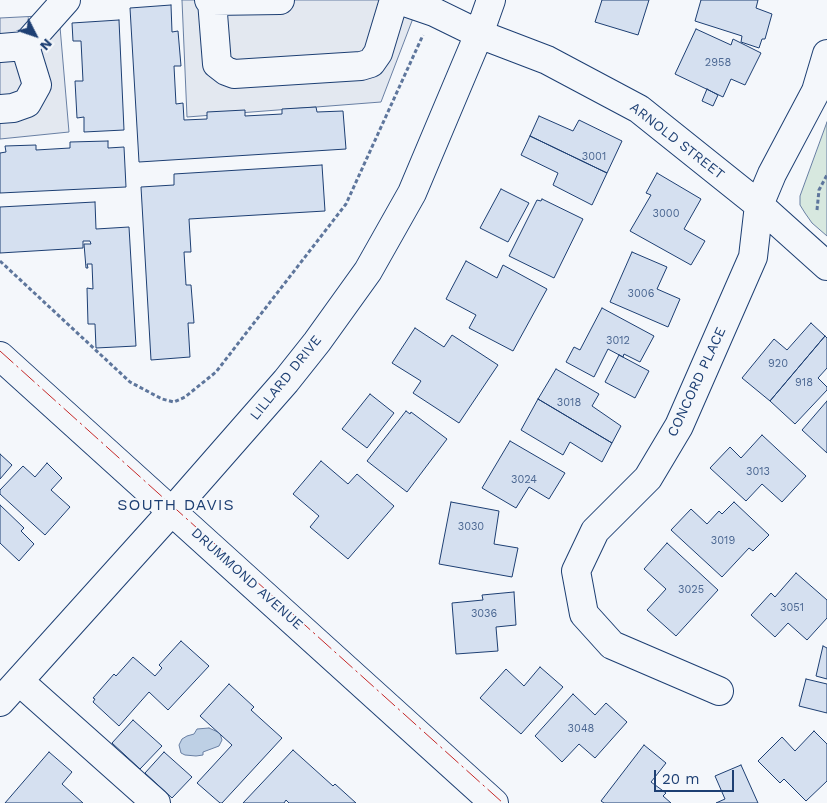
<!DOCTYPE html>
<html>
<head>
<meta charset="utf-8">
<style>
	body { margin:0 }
	#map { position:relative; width:827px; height:803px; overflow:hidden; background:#f4f7fb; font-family:"Work Sans",sans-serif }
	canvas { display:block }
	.north { position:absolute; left:10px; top:10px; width:50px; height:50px; -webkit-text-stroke:4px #f4f7fb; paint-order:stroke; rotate:131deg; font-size:14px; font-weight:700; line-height:20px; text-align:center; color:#1d3f73 }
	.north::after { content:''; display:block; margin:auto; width:18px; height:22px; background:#1d3f73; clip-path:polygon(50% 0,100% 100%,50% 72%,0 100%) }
	.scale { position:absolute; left:654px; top:770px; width:80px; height:22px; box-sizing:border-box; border:2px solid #1d3f73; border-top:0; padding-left:6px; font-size:15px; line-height:18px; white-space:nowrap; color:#1d3f73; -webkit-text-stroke:4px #f4f7fb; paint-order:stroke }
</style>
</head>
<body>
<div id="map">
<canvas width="827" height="803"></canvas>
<div class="north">N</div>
<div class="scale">20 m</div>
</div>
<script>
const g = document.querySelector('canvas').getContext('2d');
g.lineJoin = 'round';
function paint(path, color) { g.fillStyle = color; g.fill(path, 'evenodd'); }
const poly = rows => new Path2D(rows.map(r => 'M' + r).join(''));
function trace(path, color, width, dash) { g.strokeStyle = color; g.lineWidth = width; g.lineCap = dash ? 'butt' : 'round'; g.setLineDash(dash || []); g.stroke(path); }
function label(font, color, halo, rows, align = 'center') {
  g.font = font + ' "Work Sans",sans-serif'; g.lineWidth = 4; g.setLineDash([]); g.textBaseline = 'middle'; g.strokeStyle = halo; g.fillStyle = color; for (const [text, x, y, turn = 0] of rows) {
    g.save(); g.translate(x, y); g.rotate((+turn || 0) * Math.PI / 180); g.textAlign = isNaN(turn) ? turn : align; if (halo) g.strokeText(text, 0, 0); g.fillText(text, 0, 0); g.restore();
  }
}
const green = poly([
	[827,122,827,236,812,223,805,213,800,205,800,196,827,122]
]);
const parking = poly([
	[182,0,420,0,381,102,187,117,182,0],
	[59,15,69,132,0,139,0,18,59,15]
]);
const water = poly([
	[209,728,220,733,222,740,219,746,203,752,203,755,196,756,185,755,181,753,179,745,182,739,187,736,194,734,197,729,209,728]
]);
const building = poly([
	[602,0,649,0,638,35,595,22,602,0],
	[701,0,758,0,756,8,772,14,765,39,762,39,759,48,741,42,742,36,695,21,701,0],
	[171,5,172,32,178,31,181,66,174,66,176,104,183,103,184,120,207,119,207,112,245,110,245,116,282,114,282,109,316,107,317,112,343,111,346,149,139,162,130,8,171,5],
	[119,20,124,130,84,132,84,117,77,118,75,81,83,81,81,41,73,41,72,23,119,20],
	[696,29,731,45,733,39,761,53,745,85,731,79,723,97,675,74,696,29],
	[707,89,718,95,713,106,702,101,707,89],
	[539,116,573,131,579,120,622,141,607,173,530,136,539,116],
	[530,136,607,173,592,205,553,185,558,173,521,155,530,136],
	[108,141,108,148,124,147,126,187,0,193,0,153,6,152,5,146,36,145,36,150,70,148,70,142,108,141],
	[322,165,325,211,189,219,191,252,184,252,186,285,191,285,194,323,188,323,190,357,151,360,141,187,174,185,174,174,322,165],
	[657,173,701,199,684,229,705,241,691,265,630,231,651,195,646,193,657,173],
	[501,189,529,203,508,242,480,228,501,189],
	[542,199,583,219,554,278,509,256,537,200,541,201,542,199],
	[95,202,96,229,129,227,136,346,96,348,95,324,88,324,87,288,93,289,92,264,87,264,88,268,86,268,84,244,91,244,90,241,83,241,83,248,0,253,0,207,95,202],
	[632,252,667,267,657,289,680,299,668,327,610,302,632,252],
	[466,261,497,278,503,265,547,289,513,351,469,328,476,315,446,299,466,261],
	[602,308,654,336,640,362,624,354,623,357,608,349,594,377,566,362,574,347,580,350,602,308],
	[811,323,825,336,770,401,742,378,774,339,787,350,811,323],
	[415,328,444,347,452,335,498,365,459,423,413,393,421,381,392,363,415,328],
	[825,336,827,338,827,368,818,378,827,387,827,390,795,424,770,401,825,336],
	[619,355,649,371,635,398,605,382,619,355],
	[556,369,599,394,592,406,621,426,612,443,538,399,556,369],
	[370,394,394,413,367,448,342,429,370,394],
	[538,399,612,443,602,462,570,442,563,455,521,430,538,399],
	[827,401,827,453,802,430,827,401],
	[406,411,410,414,411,412,447,439,407,492,367,461,406,411],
	[762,435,806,476,782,502,762,484,746,501,710,468,730,447,741,458,762,435],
	[510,441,565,473,549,499,529,487,516,508,482,488,510,441],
	[0,454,12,465,0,479,0,454],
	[321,461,348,484,357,474,394,506,348,559,310,527,319,516,293,494,321,461],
	[47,463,62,478,51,490,70,507,45,535,0,494,0,490,23,466,35,477,47,463],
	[451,502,499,511,494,544,518,548,512,577,439,564,451,502],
	[734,502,769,535,753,551,749,548,722,577,671,530,691,509,707,524,719,511,722,514,734,502],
	[0,505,24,528,21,531,34,544,19,561,0,543,0,505],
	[667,543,718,590,676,636,647,610,666,589,644,569,667,543],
	[796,573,827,600,827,618,807,640,788,623,775,637,751,615,771,593,775,597,796,573],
	[514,592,516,625,496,627,498,651,456,654,452,603,483,600,482,595,514,592],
	[181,641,209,666,168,710,149,692,119,726,93,702,95,699,93,698,114,674,116,676,133,657,155,676,162,668,159,665,181,641],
	[823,646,827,648,827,679,816,676,823,646],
	[540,667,563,687,521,734,480,698,506,669,524,686,540,667],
	[806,679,827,684,827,713,799,706,806,679],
	[229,684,254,707,251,710,282,738,222,803,220,803,197,783,232,745,200,716,229,684],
	[573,694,595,715,606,703,627,722,595,758,579,744,562,762,535,736,573,694],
	[133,720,162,746,140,769,112,743,133,720],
	[814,731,827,744,827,781,806,801,784,779,780,783,758,761,782,737,795,751,814,731],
	[644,745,666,763,651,782,666,793,663,796,671,803,604,803,601,801,644,745],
	[293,750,333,786,335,784,356,803,289,803,286,800,284,803,243,803,293,750],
	[49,752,72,772,62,784,83,803,5,803,49,752],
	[164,752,192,777,172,798,145,773,164,752],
	[741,765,758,803,716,803,725,799,715,776,741,765]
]);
const path = poly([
	[817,210,819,190,827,175],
	[0,261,130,382,162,399,174,402,185,397,216,372,346,204,423,35]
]);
const minor = poly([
	[209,0,212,1,217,64,226,71,234,74,361,66,371,63,378,53,394,0],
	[399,0,434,12,479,34,547,60,639,109,759,205,827,266],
	[212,1,280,0],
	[25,46,66,0],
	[0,48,25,46,37,85,27,103,13,108,0,109],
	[0,356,494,803],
	[19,681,156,803],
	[719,691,612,645,584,614,576,571,595,531,648,478,679,426,753,257,759,205,772,174,816,91,827,54],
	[0,702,172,511,286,381,317,342,368,271,412,193,479,34,491,0]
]);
const power = poly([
	[0,351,503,803]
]);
const numberNames = [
	["2958",718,63],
	["3001",594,157],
	["3000",666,214],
	["3006",641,294],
	["3012",618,341],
	["920",778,364],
	["918",804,383],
	["3018",569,403],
	["3013",758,472],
	["3024",524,480],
	["3030",471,527],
	["3019",723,541],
	["3025",691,590],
	["3051",792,608],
	["3036",484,614],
	["3048",581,729]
];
const streetNames = [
	["ARNOLD STREET",677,141,38],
	["LILLARD DRIVE",286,378,-51],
	["CONCORD PLACE",697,382,-65],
	["DRUMMOND AVENUE",247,579,42]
];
const quarterNames = [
	["SOUTH DAVIS",176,505]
];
paint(green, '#d7e8df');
trace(green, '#687fa3', 1);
paint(parking, '#e3e8f0');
trace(parking, '#687fa3', 1);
paint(water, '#bed0e5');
trace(water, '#687fa3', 1);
paint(building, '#d5e0f0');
trace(building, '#1d3f73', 1);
trace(minor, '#1d3f73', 30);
trace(path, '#5e769c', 3, [4, 2.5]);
trace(minor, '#f4f7fb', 28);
trace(power, '#c62828', 1, [18, 4, 2.5, 4]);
label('11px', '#4b6792', null, numberNames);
label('14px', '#1d3f73', '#f4f7fb', streetNames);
g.letterSpacing = '1px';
label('16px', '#1d3f73', '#f4f7fb', quarterNames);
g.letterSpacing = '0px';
</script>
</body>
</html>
